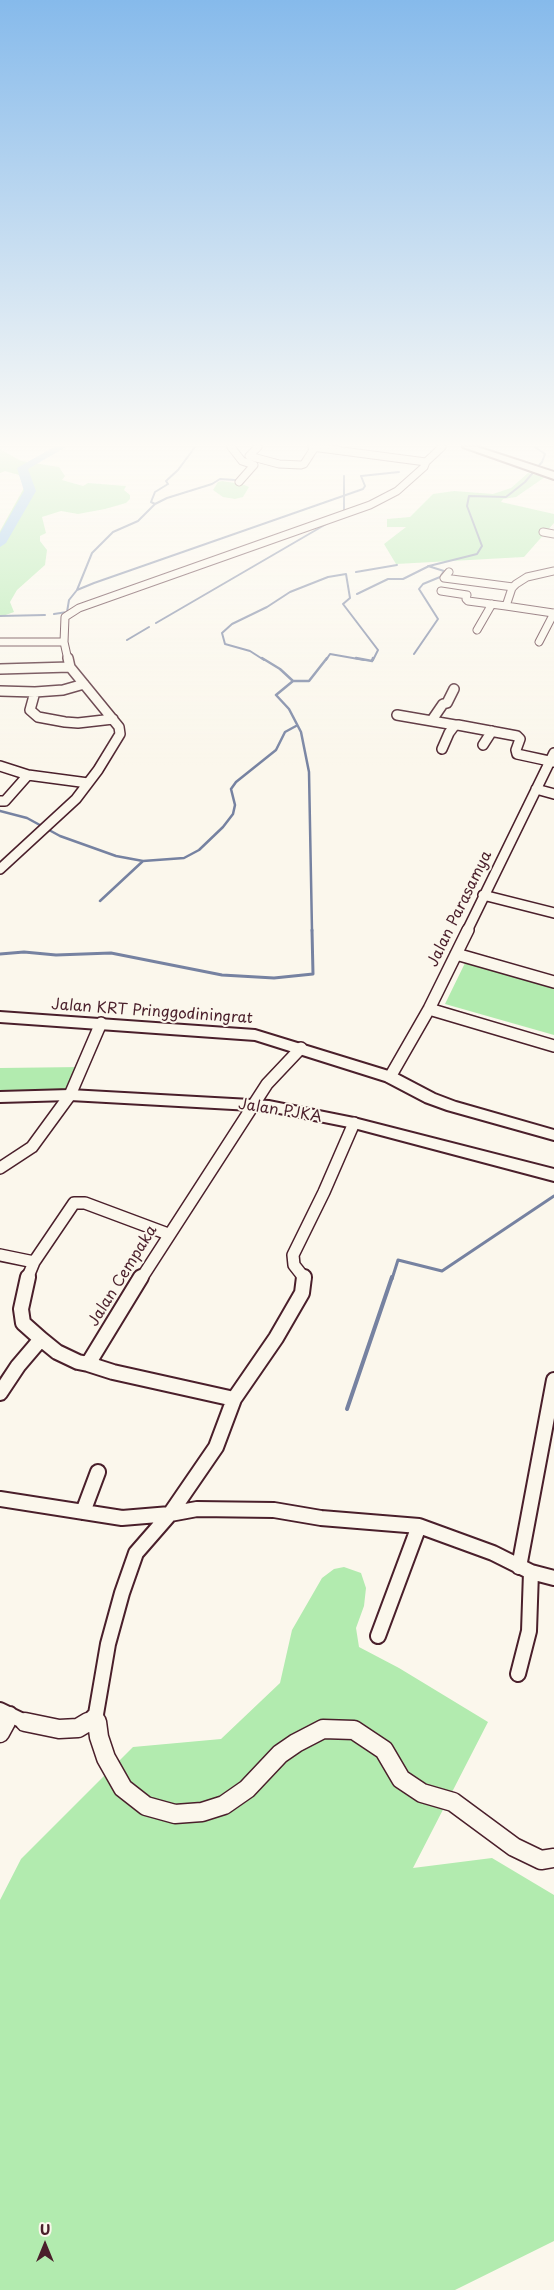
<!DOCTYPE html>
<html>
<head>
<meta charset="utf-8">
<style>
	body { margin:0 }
	#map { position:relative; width:554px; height:2290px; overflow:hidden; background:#fbf7ec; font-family:"Playpen Sans",sans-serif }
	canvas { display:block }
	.north { position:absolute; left:20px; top:2220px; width:50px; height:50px; -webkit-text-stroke:4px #fbf7ec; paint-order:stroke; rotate:0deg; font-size:14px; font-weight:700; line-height:20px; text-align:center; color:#4a1f2b }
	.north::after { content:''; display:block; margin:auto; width:18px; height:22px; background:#4a1f2b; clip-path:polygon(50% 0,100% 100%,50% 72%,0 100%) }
</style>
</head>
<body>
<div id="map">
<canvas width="554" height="2290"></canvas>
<div class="north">U</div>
</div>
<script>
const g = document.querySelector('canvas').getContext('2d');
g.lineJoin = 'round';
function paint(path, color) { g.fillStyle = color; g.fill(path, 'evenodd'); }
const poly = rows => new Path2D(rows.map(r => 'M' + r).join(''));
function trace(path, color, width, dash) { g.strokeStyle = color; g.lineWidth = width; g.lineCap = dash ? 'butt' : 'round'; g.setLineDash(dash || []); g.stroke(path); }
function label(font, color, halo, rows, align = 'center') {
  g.font = font + ' "Playpen Sans",sans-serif'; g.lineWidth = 4; g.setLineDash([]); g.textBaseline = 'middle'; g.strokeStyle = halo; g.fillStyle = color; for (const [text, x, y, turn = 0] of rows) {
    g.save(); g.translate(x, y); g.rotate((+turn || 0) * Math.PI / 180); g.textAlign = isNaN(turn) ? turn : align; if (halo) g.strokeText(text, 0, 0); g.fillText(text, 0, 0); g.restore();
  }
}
const green = poly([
	[0,449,21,461,59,467,65,476,62,480,83,486,88,483,126,486,124,490,130,495,130,499,126,503,105,509,78,514,61,511,42,517,46,533,40,536,40,541,47,550,45,565,17,590,10,602,14,612,0,617,0,531,24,488,19,475,5,471,0,473],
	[528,473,545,477,516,497,503,499,501,502,554,514,554,523,524,557,396,564,384,544,406,527,387,527,387,519,410,517,433,494,454,491,493,494,511,488],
	[222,481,242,484,249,487,243,497,235,499,223,497,213,490,218,482],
	[465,963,554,988,554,1035,445,1004],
	[82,1067,70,1095,0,1097,0,1068],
	[344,1567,361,1573,366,1588,364,1606,356,1628,359,1647,399,1668,488,1722,413,1868,492,1858,554,1895,554,2241,455,2290,0,2290,0,1900,21,1859,133,1747,221,1739,280,1683,292,1630,322,1578,334,1569]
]);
const streamFar3 = poly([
	[344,476,344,512],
	[155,504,151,502,155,492,168,484,166,481,178,470,195,447],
	[356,572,397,565],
	[77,590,92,553,113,532,138,521,155,504,167,498,212,484,220,479,235,480],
	[357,594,388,579,403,579,429,566,477,554,482,546,467,506,469,496,506,497,525,482,542,462,545,454,535,447],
	[54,614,67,612,69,600,77,590,94,583,363,489,365,486,361,476,399,472],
	[0,616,45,615],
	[156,623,328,523],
	[127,640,149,627],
	[414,654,438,619,419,589,423,584,440,577,444,571,428,566],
	[264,660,250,651,225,644,222,633,232,624,267,607,290,592,328,577,346,574,350,598,343,604,378,650,373,660],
	[326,660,330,654,364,660]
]);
const streamFar2 = poly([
	[262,658,280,669,293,681],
	[356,658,372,661,373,658],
	[293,681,309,681,327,658],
	[293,681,276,695,289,709,301,732,309,772,312,931],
	[0,811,27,818,60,836,116,856,143,861,184,858,199,850,223,827,233,814,235,805,231,789,236,782,276,750,285,732,296,726],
	[100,901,143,861]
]);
const streamFar1 = poly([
	[0,954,24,952,56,955,111,953,222,975,274,978,313,974,312,930],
	[392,1279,398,1260,442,1271,554,1196]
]);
const stream = poly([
	[347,1409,392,1277]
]);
const river = poly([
	[54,447,66,447,28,469,36,491,6,543,0,547,0,533,24,491,17,468,54,447]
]);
const streetFar4 = poly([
	[231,447,242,461,254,465,239,482],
	[258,447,249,456,279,464,301,465,304,464,315,447],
	[312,447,426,462],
	[543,532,554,534],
	[449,572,444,578,513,587],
	[441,591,467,595,466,599,468,601,506,606],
	[553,613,506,606,512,588,516,584,527,577,554,571],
	[477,630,492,604],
	[1,642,64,642],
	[539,642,554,613],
	[68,660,64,642,65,617,79,608,370,505,397,491,424,467,426,462,442,447]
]);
const streetFar3 = poly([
	[0,669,70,667],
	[84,684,63,690,35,692,30,710,38,717,65,722,78,723,113,719],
	[0,691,35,692],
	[397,715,455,725],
	[432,720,443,704,447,703,454,689],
	[483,745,492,731],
	[442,749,449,733,455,725,458,725,517,736,520,739,516,750,517,754,554,762],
	[0,766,28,775,88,783],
	[536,789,554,794],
	[0,801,5,801,28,775],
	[0,869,76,799,98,770,120,734,119,727,70,667,68,658],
	[483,895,554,913],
	[467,931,554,753]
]);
const streetFar2 = poly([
	[456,954,554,982],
	[429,1009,554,1046],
	[390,1077,429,1009,468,930],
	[0,1168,32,1147,70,1095,101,1023],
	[0,1255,34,1262],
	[27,1279,34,1262,74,1203,85,1203,168,1234],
	[141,1279,267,1084,301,1048],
	[305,1279,294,1265,293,1255,324,1192,354,1123]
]);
const streetFar1 = poly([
	[28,1277,21,1309,23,1323,41,1339],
	[88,1364,113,1372,234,1399],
	[0,1393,18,1366,41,1339,57,1352,78,1362,88,1364,141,1277],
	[0,1499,122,1518,170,1514,197,1509,274,1510,321,1518,419,1526,493,1553,531,1572,554,1578],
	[83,1512,98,1472],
	[519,1567,554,1380],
	[378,1636,419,1526],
	[518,1674,529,1631,531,1572],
	[0,1710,27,1723],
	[96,1714,97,1723],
	[5,1723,10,1714],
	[87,1723,96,1714,108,1644,122,1593,136,1553,170,1514,216,1447,234,1399,276,1338,302,1293,304,1277]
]);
const street = poly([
	[25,1722,59,1729,78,1728,88,1722],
	[97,1722,99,1737,106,1758,123,1788,146,1806,175,1814,202,1812,224,1805,247,1789,280,1754,296,1743,323,1729,354,1730,384,1750,401,1779,422,1793,453,1802,514,1847,541,1860,554,1858],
	[0,1733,6,1722]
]);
const secondary = poly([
	[0,1012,255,1030,395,1073,435,1094,456,1102,554,1130,554,1140,447,1110,425,1102,385,1081,255,1040,0,1022,0,1012],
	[70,1090,269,1101,354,1118,554,1169,554,1181,354,1128,269,1111,70,1100,0,1102,0,1092,70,1090]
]);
const highway = poly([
	[463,447,477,447,554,472,554,479,463,447]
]);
const streetNames = [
	["Jalan Parasamya",460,909,-64],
	["Jalan KRT Pringgodiningrat",152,1012,4],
	["Jalan PJKA",280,1111,9],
	["Jalan Cempaka",123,1276,-58]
];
paint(green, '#b2ebaf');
trace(streamFar3, '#7682a1', 2);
trace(streamFar2, '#7682a1', 2.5);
trace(streamFar1, '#7682a1', 3);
trace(stream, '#7682a1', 4);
paint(river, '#93c4ef');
trace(streetFar4, '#4a1f2b', 9);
trace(streetFar3, '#4a1f2b', 12);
trace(streetFar2, '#4a1f2b', 14);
trace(streetFar1, '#4a1f2b', 18);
trace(street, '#4a1f2b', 21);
trace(secondary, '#4a1f2b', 4);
trace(highway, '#4a1f2b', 4);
trace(streetFar4, '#fbf7ec', 7);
trace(streetFar3, '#fbf7ec', 9);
trace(streetFar2, '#fbf7ec', 11);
trace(streetFar1, '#fbf7ec', 14);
trace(street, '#fbf7ec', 18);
paint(secondary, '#fbf7ec');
paint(highway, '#fbf7ec');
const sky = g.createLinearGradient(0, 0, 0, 767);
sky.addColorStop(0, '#86baeb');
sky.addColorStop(0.58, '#fdfbf6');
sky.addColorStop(1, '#fdfbf600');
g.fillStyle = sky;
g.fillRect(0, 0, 554, 767);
label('15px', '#4a1f2b', '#fbf7ec', streetNames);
</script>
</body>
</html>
